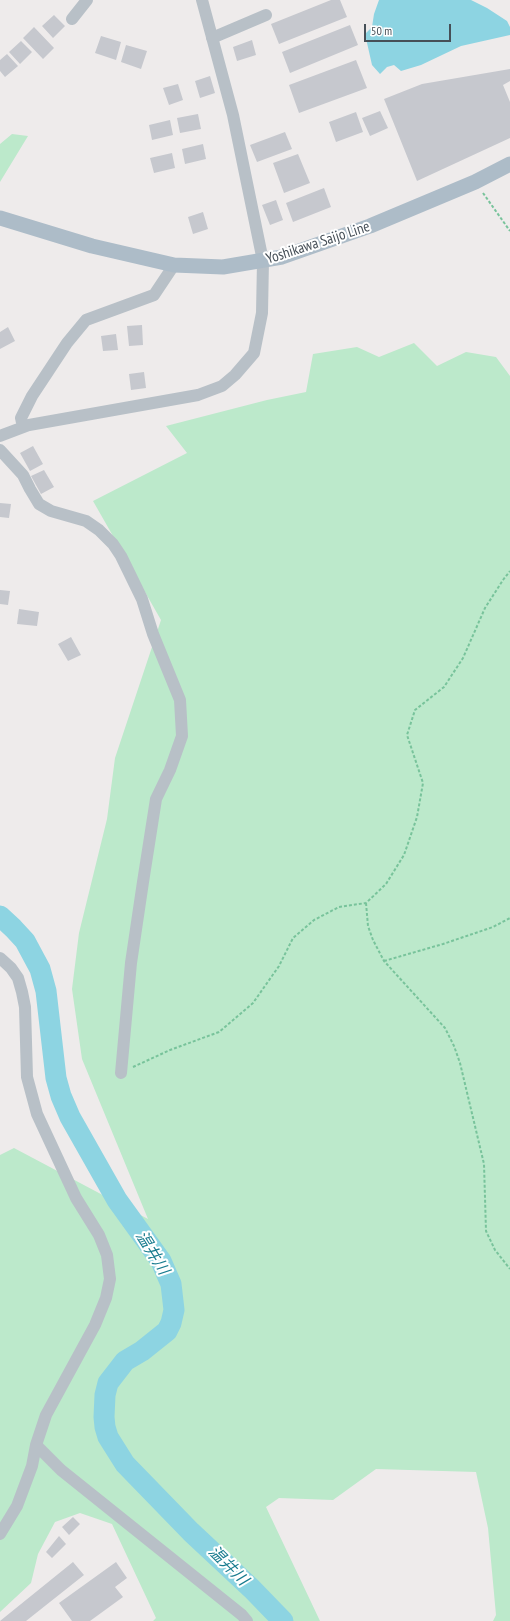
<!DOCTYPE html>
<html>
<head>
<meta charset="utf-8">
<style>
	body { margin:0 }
	#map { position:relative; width:510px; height:1621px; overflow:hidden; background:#eeebeb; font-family:"PT Sans Narrow",sans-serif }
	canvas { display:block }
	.scale { position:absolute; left:364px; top:24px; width:87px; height:18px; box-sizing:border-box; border:2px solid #464f57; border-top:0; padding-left:5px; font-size:12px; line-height:14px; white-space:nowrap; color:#464f57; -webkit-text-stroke:3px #fff; paint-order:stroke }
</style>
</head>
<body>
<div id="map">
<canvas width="510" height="1621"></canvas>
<div class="scale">50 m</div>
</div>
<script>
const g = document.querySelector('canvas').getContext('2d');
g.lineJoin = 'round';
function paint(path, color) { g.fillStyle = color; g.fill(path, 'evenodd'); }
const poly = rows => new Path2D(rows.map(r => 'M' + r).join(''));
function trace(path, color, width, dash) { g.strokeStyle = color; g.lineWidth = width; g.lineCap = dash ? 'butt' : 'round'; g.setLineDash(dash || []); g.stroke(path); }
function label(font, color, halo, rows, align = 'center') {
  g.font = font + ' "PT Sans Narrow","Noto Sans JP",sans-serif'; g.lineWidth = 4; g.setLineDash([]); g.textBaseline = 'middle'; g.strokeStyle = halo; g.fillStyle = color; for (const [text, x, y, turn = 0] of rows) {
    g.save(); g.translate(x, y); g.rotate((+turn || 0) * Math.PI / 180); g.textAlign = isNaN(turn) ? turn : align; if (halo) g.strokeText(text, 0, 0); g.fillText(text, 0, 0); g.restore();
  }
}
const green = poly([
	[12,134,28,136,0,182,0,144],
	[414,343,437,366,466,352,496,357,510,376,510,1621,493,1621,496,1615,488,1528,476,1472,376,1469,333,1500,279,1498,266,1507,320,1621,153,1621,156,1618,112,1524,80,1513,55,1522,38,1554,31,1583,0,1612,0,1155,14,1148,148,1219,82,1059,72,989,79,933,107,819,115,758,161,620,93,501,187,453,166,426,267,400,306,392,313,354,357,347,379,357]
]);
const water = poly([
	[379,0,471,0,487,8,507,21,510,27,510,35,461,46,421,65,401,71,394,65,387,67,380,74,372,65,365,34,372,27,374,14]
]);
const river = poly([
	[0,916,13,928,25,941,40,969,46,991,56,1078,61,1096,70,1117,117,1200,161,1261,171,1284,174,1310,171,1323,167,1331,142,1351,125,1361,108,1383,105,1395,104,1417,105,1427,108,1437,125,1464,191,1532,252,1589,283,1621]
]);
const building = poly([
	[331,0,340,0,347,17,279,44,271,24],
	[54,15,65,26,53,38,42,26],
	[350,25,358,45,290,73,282,52],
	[34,27,54,48,43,59,23,38],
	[101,36,121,42,116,60,95,53],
	[252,40,256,55,237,61,233,47],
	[21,41,32,52,20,64,9,52],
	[126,45,147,51,141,69,121,62],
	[7,54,18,66,5,77,0,71,0,60],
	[356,60,367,88,299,113,289,85],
	[510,69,510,81,503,85,510,102,510,138,417,181,384,99,422,84],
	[210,76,215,93,200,98,195,81],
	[178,84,183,100,169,105,163,88],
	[380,111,388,128,370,136,362,118],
	[356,112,363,132,336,142,329,122],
	[198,114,201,129,180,133,177,118],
	[170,120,173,135,152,140,149,125],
	[285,132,292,149,257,162,250,145],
	[203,144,206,159,185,164,182,149],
	[172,153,175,168,154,173,150,158],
	[298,154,310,183,284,193,273,163],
	[324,188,331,207,293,222,286,203],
	[276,200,283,220,270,225,262,205],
	[203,212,208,229,193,234,188,217],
	[142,325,143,345,129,346,127,326],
	[8,327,15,341,0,349,0,332],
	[116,334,118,350,103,351,101,336],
	[144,372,146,388,131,390,129,374],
	[33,446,43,464,30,471,20,453],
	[44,470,54,487,41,494,31,476],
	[0,503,11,504,9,518,0,517],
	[0,590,10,591,8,605,0,604],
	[19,609,39,612,37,626,17,624],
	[71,637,81,655,68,661,58,644],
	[73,1517,80,1524,69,1535,62,1527],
	[59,1536,66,1544,52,1558,46,1552],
	[73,1562,84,1575,26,1621,0,1621],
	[116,1562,127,1578,115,1587,123,1597,90,1621,72,1621,59,1603]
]);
const path = poly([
	[483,193,510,231],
	[366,903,368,926,373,940,384,961,445,1028,454,1046,460,1063,484,1164,486,1231,495,1250,510,1269],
	[384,961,443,944,493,927,510,918],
	[133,1067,170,1050,219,1032,253,1003,279,966,293,938,314,920,339,907,366,903,386,884,404,855,417,817,423,783,407,735,415,710,444,687,463,658,485,608,503,580,510,571]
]);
const minor = poly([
	[72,19,87,0],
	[212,38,266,15],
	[23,427,21,418,32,396,67,343,86,320,154,295,174,265],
	[0,436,29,425,198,395,222,386,235,375,254,353,262,313,263,261,233,115,202,0],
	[0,450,23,475,30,489,39,504,51,511,86,521,99,530,113,544,121,556,142,599,153,634,180,700,182,736,170,770,156,799,143,882,131,963,121,1073],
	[0,958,11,968,18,978,22,992,25,1007,27,1077,37,1114,76,1198,99,1235,107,1255,110,1279,106,1298,95,1325,46,1415,36,1445,32,1466,17,1506,0,1534],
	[36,1445,61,1470,242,1615,247,1621]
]);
const major = poly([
	[0,218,92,246,174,265,223,267,282,257,370,226,475,182,510,164]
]);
const streetNames = [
	["Yoshikawa Saijo Line",318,243,-18]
];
const waterNames = [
	["温井川",152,1253,58],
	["温井川",228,1566,45]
];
paint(green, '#bce9cb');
paint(water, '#8dd4e2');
trace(river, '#8dd4e2', 21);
paint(building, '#c6c8ce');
trace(path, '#78c39b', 2, [3, 2]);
trace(minor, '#b8c0c7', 12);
trace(major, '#adbcc8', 15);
label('15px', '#464f57', '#fff', streetNames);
label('italic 16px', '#197c8f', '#fff', waterNames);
</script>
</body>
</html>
